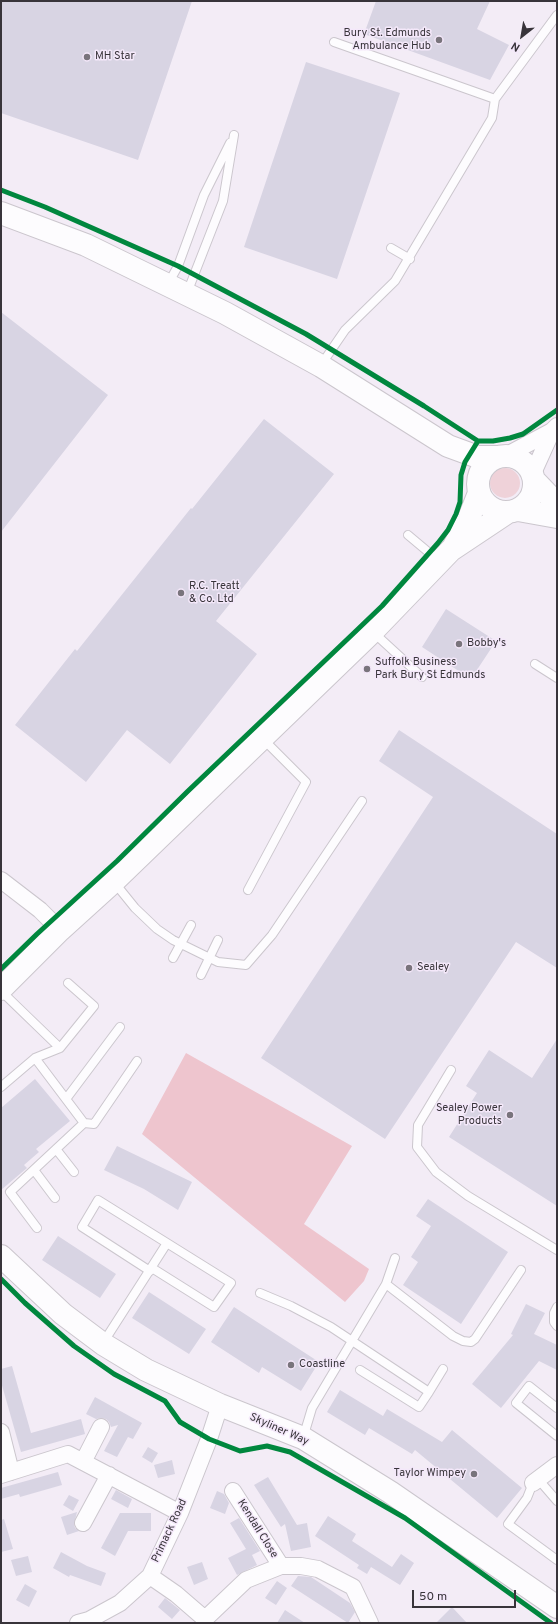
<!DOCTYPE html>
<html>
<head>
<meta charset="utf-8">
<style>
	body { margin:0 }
	#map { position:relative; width:558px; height:1624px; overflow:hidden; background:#f3ecf6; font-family:Overpass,sans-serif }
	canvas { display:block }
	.frame { position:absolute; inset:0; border:2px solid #38343a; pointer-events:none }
	.north { position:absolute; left:502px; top:16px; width:40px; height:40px; -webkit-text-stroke:3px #f4e8fa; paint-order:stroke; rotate:211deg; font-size:11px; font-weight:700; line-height:16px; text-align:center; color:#38343a }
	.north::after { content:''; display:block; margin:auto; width:14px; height:18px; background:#38343a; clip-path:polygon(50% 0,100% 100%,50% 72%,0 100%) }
	.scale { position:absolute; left:412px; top:1590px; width:104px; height:18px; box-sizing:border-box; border:2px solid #38343a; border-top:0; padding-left:5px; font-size:12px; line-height:14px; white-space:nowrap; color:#38343a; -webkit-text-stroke:3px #f4e8fa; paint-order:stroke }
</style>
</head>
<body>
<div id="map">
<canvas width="558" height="1624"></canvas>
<div class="frame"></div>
<div class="north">N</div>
<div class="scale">50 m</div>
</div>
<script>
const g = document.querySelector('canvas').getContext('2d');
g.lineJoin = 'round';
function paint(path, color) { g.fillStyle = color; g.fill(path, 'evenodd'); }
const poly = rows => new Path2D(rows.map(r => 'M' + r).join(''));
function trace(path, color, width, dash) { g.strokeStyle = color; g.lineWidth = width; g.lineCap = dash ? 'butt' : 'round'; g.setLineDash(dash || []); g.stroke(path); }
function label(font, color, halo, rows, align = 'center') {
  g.font = font + ' Overpass,sans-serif'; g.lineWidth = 3; g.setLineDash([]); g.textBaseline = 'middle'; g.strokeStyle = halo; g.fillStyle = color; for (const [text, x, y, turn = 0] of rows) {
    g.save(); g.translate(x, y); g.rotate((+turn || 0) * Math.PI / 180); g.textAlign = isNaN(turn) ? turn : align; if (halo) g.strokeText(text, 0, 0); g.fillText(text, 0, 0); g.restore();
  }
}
const green = poly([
	'490 483a15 15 0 1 1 30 0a15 15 0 1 1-30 0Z'
]);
const forest = poly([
	[186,1053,352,1146,304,1224,369,1269,364,1281,345,1302,142,1134]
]);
const building = poly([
	[1,1,192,1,138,160,1,113],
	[376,1,490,1,477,29,509,45,490,80,364,34],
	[306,62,400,93,337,279,244,247],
	[1,312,108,395,1,532],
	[264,419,334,474,216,621,257,654,170,764,127,730,86,782,15,725,75,649,77,651,191,508,192,509],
	[446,609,496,641,471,679,422,647],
	[399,730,557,834,557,968,516,942,385,1139,261,1058,433,797,379,761],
	[557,1039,557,1206,449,1137,477,1093,466,1086,489,1050,532,1078],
	[35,1079,70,1121,36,1149,39,1152,24,1165,27,1168,1,1190,1,1108],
	[117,1146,192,1182,178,1210,144,1189,104,1170],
	[428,1199,508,1252,461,1324,403,1285,418,1262,411,1257,431,1226,416,1216],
	[58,1236,116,1274,100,1298,42,1260],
	[149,1292,206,1329,189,1354,132,1318],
	[526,1304,545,1313,534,1334,557,1345,557,1370,539,1361,501,1408,472,1384,513,1335,511,1334],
	[234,1307,319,1362,301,1391,262,1367,259,1373,211,1342],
	[12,1366,31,1433,81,1419,85,1434,21,1452,1,1382,1,1369],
	[340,1390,383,1416,387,1409,442,1442,452,1430,522,1488,497,1518,415,1450,412,1454,369,1428,365,1435,327,1412],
	[95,1397,142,1423,133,1439,128,1437,117,1457,104,1451,118,1425,111,1427,109,1422,106,1419,101,1418,96,1419,86,1414],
	[148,1447,158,1453,152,1463,142,1457],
	[172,1460,175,1474,158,1478,154,1465],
	[58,1472,62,1485,20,1497,19,1494,1,1499,1,1488],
	[268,1477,297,1525,307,1523,311,1547,291,1551,285,1524,281,1527,254,1485],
	[116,1490,132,1499,128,1508,111,1499],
	[217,1491,224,1494,229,1503,225,1514,210,1508],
	[69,1495,79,1500,73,1511,63,1505],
	[77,1512,74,1524,75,1528,79,1531,67,1535,61,1517],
	[120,1513,151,1513,151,1531,128,1531,115,1556,101,1548],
	[328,1516,356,1534,352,1541,392,1567,401,1554,414,1563,400,1585,371,1567,367,1574,357,1568,359,1565,315,1536],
	[239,1518,260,1551,252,1555,257,1565,237,1575,228,1558,246,1549,230,1523],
	[4,1519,13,1549,1,1552,1,1520],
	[61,1552,87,1566,106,1573,101,1586,70,1575,69,1577,53,1568],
	[28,1556,32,1572,16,1576,11,1560],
	[202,1562,208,1579,194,1585,187,1567],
	[298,1576,311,1577,350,1603,355,1612,348,1623,291,1586],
	[277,1581,287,1588,276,1605,265,1598],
	[25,1584,37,1591,29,1607,16,1600],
	[165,1598,180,1610,172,1619,158,1607],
	[452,1607,467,1623,436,1623],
	[285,1610,305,1623,277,1623]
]);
const lane = poly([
	[334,42,495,99],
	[391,248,410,259],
	[168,284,178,266,204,195,230,143],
	[187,293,223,201,234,135],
	[321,365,345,330,395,281,492,118,495,99,557,15],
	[408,535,439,561],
	[373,632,422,677],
	[535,664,557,678],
	[114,882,135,908,157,929,173,940,218,962,246,965,272,935,362,801],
	[248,890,306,782,263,739],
	[173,958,191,925],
	[201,975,218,940],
	[1,991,60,1048],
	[35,1058,84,1123,10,1192,37,1228],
	[451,1070,418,1125,417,1147,436,1172,468,1196,557,1250],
	[1,1087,35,1058,60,1048,94,1006,68,983],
	[66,1099,120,1027],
	[84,1123,94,1124,137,1061],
	[56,1149,74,1172],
	[34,1170,55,1198],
	[150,1271,82,1227,98,1200,231,1283,214,1307,152,1268],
	[386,1284,453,1336,463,1341,471,1342,475,1339,521,1270],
	[260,1293,291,1306,331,1327,429,1392,443,1369],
	[557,1307,554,1313,554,1322,557,1326],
	[103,1343,167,1243],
	[360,1370,419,1407,429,1392],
	[557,1408,529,1386,516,1403,557,1436],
	[303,1438,312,1408,386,1284,395,1258],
	[538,1479,557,1501],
	[533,1483,527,1498,508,1524,557,1560]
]);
const street = poly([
	[507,455,552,431,557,426],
	[533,473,552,431],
	[1,880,40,910,60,930],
	[1,1432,11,1472],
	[83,1462,101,1427],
	[1,1475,68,1454,180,1513],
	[533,1483,557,1465],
	[233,1491,281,1566],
	[83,1523,109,1475],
	[150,1576,176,1594,205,1619,205,1623],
	[205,1619,246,1580,281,1566,301,1566,318,1569,353,1587,370,1623],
	[78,1623,89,1620,120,1603,150,1576,180,1513,209,1439,220,1405]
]);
const secondary = poly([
	[1,213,86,245,225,313,321,366,448,446,478,457,497,457],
	'478 484a28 28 0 1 1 56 0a28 28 0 1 1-56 0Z',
	[534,480,557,504],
	[518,510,557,517],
	[453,548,469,518,479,493],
	[1,989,60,930,113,882,373,631,451,550,508,512],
	[1,1256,63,1314,103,1344,146,1370,220,1405,303,1438,390,1492,557,1607]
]);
const cycleway = poly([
	[1,190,45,207,178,266,306,334,424,406,478,441,493,441,510,438,523,434,557,410],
	[1,969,37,934,117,861,188,791,357,630,382,606,438,543,448,530,456,514,460,502,461,475,465,462,478,441],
	[1,1279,25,1303,74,1346,114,1374,165,1401,180,1422,209,1439,240,1451,267,1446,290,1452,405,1518,551,1623]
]);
const markers = [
	[439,40,4,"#79747c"],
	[87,57,4,"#79747c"],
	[181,593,4,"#79747c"],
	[459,644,4,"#79747c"],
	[367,669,4,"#79747c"],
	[409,968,4,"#79747c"],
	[510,1115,4,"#79747c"],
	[291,1365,4,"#79747c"],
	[474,1474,4,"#79747c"]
];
const poiNames = [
	["Bury St. Edmunds",431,34,"right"],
	["Ambulance Hub",431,47,"right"],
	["MH Star",95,57],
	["R.C. Treatt",189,587],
	["& Co. Ltd",189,600],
	["Bobby's",467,644],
	["Suffolk Business",375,663],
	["Park Bury St Edmunds",375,676],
	["Sealey",417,968],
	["Sealey Power",502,1109,"right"],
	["Products",502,1122,"right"],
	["Coastline",299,1365],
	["Taylor Wimpey",466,1474,"right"]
];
const streetNames = [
	["Skyliner Way",279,1430,24],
	["Kendall Close",257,1529,58],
	["Primack Road",170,1531,-65]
];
paint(green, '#efd2d9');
paint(forest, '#eec5ce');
paint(building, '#d8d4e3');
trace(lane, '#cbc6cd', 10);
trace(street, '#cbc6cd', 18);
trace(secondary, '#cbc6cd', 24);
trace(lane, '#fdfcfe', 8);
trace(street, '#fdfcfe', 16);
trace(secondary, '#fdfcfe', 22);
trace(cycleway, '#00873e', 5);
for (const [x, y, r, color] of markers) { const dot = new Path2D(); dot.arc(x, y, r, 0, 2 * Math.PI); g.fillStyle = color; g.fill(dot); trace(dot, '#f4e8fa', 1.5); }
label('11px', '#38343a', '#f4e8fa', poiNames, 'left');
label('11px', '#38343a', '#f4e8fa', streetNames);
</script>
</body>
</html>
